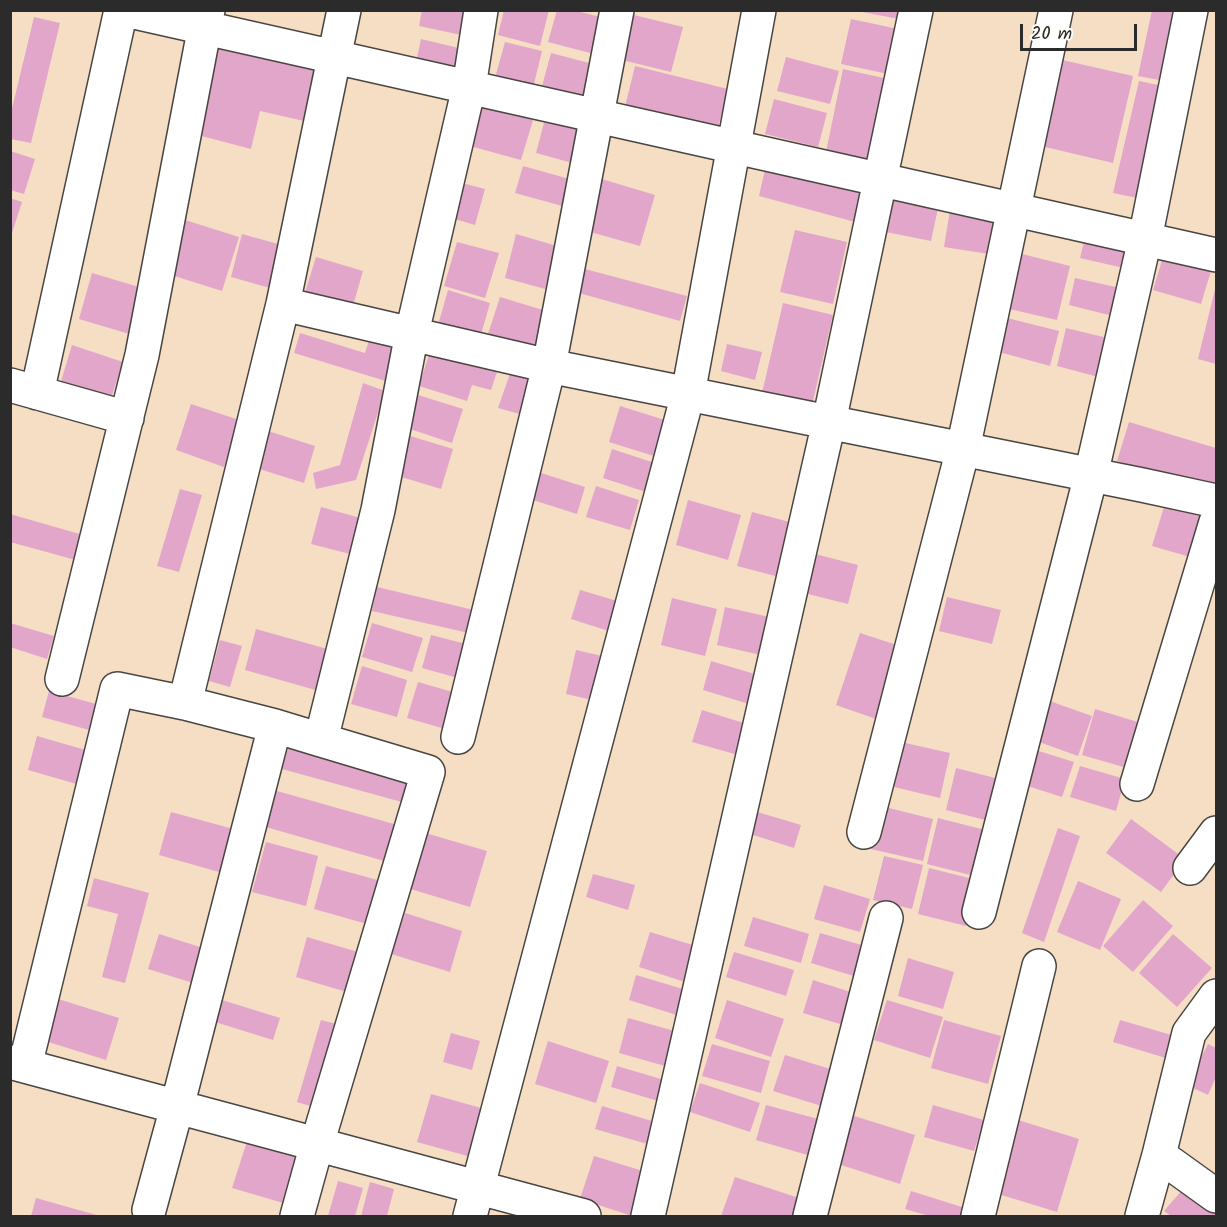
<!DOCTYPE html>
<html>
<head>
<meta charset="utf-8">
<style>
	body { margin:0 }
	#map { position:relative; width:1227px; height:1227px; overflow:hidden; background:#f5dec4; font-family:Kalam,sans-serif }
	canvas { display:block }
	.frame { position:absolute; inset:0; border:12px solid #2b2b2b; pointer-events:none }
	.scale { position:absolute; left:1020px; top:24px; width:117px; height:27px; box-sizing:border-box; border:3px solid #2b2b2b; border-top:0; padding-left:8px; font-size:18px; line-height:21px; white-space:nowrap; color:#2b2b2b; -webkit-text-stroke:4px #fdfcf7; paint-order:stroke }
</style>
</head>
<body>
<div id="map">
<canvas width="1227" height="1227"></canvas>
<div class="frame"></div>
<div class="scale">20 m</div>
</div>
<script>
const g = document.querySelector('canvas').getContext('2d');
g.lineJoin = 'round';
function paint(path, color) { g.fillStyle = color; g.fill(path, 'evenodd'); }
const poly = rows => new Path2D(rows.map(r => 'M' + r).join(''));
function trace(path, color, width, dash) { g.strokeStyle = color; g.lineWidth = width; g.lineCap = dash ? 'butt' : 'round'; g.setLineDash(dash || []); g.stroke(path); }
const building = poly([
	[422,10,472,10,466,36,419,26],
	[504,10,549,10,540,46,498,35],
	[557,10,573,10,604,18,594,54,548,42],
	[862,10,901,10,899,19,862,12],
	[1152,10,1173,10,1159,80,1138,76],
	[634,15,683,27,671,72,622,60],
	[34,17,60,23,31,143,10,139,10,117],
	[851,19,898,29,888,74,841,64],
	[421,39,463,49,456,76,415,67],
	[505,42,542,51,533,88,495,78],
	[216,43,326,70,313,123,260,111,251,149,194,134],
	[551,53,597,65,587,102,541,90],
	[786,57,839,71,830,104,777,91],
	[1058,59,1133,76,1113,163,1037,145],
	[635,66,728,89,714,143,622,119],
	[843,69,888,79,871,162,826,152],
	[1139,81,1163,86,1137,198,1113,193],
	[774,99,827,113,818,147,765,134],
	[482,106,533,120,521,160,470,146],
	[545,119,585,130,576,164,536,153],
	[10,151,35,159,24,194,10,190],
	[766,165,867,192,859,223,759,196],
	[523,166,573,180,566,207,515,193],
	[602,179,655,195,640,246,587,231],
	[458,182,485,189,475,225,448,217],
	[895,190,940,199,931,241,886,232],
	[10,198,22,202,11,236,10,236],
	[950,210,995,217,989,254,944,247],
	[185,220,239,237,222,291,168,274],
	[1087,229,1135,241,1128,269,1080,258],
	[795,230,847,242,833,304,780,292],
	[242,234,289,247,277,290,231,277],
	[516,234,557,246,545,289,505,278],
	[457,242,499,253,485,298,444,286],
	[1166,247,1214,261,1201,304,1153,290],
	[1018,253,1070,266,1057,320,1005,308],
	[316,257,363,271,350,316,302,302],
	[581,268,687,296,680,321,575,292],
	[92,273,149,290,136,336,79,319],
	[1075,278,1120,288,1113,316,1069,305],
	[1216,285,1216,364,1198,359],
	[448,290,490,303,480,338,438,325],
	[500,297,546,311,534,351,487,337],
	[783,303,833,315,812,405,762,393],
	[1007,318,1059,331,1050,366,999,352],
	[373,328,403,337,389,382,294,353,300,333,365,353],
	[1066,328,1116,340,1106,379,1057,366],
	[727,344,762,352,755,380,721,371],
	[72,345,123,362,109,404,59,388],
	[432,345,499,366,491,390,472,385,467,401,419,386],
	[514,362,538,370,523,415,498,408],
	[363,383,385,391,356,480,316,489,313,473,340,465],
	[418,395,463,409,452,443,407,428],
	[191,404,239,420,224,467,176,450],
	[620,406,668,421,657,457,609,442],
	[1129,422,1216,448,1216,491,1117,461],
	[268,431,315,446,304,483,256,468],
	[407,435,453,449,441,489,395,475],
	[612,449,655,463,646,492,603,478],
	[541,473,585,487,577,514,533,500],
	[596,486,639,500,630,530,586,517],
	[180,489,202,495,179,572,157,566],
	[1168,494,1206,506,1190,557,1152,546],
	[688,500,741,515,728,560,676,545],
	[321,507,364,519,354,555,311,544],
	[752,512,797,524,783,578,737,566],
	[10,514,90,537,83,562,10,542],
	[815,554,858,565,848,604,804,593],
	[377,587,478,611,473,634,372,611],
	[580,590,624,603,615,633,571,619],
	[947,597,1001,610,992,644,939,631],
	[672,598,717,609,705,656,661,645],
	[725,607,774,618,765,656,717,645],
	[10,623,54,636,47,659,10,647],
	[372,623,423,638,412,672,362,657],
	[256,629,338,652,326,693,245,670],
	[860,633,903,647,879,720,836,705],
	[431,635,474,646,465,680,422,668],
	[220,640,242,646,230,687,209,681],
	[576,650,602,656,592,700,566,694],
	[711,661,758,675,749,704,703,690],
	[362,666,407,680,397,717,351,704],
	[418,682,463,695,452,731,407,718],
	[49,691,107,707,100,733,42,717],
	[1041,698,1092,716,1078,756,1028,738],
	[1095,709,1141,723,1127,768,1082,755],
	[702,710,747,724,738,755,692,742],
	[37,736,89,751,80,785,28,770],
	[290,742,416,777,409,804,282,769],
	[901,742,950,753,940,798,890,786],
	[1029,748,1074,762,1062,797,1018,783],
	[1080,766,1125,779,1116,811,1070,797],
	[956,768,1003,780,993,822,946,810],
	[270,789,401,826,391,863,259,825],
	[881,806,933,819,923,861,871,849],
	[754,811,801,825,794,848,747,833],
	[171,812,237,830,226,874,159,855],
	[938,818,989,831,978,877,927,864],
	[1131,819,1185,859,1161,892,1106,853],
	[1058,828,1080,836,1044,942,1022,933],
	[422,832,487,851,470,907,404,887],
	[266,842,318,856,306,906,252,892],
	[884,856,923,865,912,909,873,900],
	[326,866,385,882,374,926,314,909],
	[929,868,977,880,966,926,918,914],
	[593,874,635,885,628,910,586,897],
	[94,878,149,893,125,983,102,977,118,914,87,906],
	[1078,881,1121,899,1100,950,1057,932],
	[824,885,870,899,860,932,814,919],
	[1143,900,1173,926,1133,972,1103,946],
	[405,913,462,931,450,972,391,954],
	[753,917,809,934,801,963,744,946],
	[650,932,706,949,694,985,639,967],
	[820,933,865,946,857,977,811,963],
	[159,934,203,948,193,983,148,969],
	[1173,934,1212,968,1177,1007,1139,973],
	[307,937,368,955,357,995,296,977],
	[734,952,794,970,786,996,726,977],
	[908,958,954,972,943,1009,898,996],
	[636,975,693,992,686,1018,629,1000],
	[813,980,860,995,850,1027,803,1013],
	[55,998,119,1018,106,1060,42,1040],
	[222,1000,280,1018,273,1040,215,1022],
	[727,1000,784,1019,771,1057,715,1038],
	[887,1000,943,1017,930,1058,874,1040],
	[628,1018,682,1033,672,1068,619,1053],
	[321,1020,344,1026,320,1109,297,1102],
	[944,1020,1001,1036,988,1084,931,1068],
	[1120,1020,1175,1036,1169,1059,1113,1042],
	[451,1033,480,1041,472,1070,443,1062],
	[548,1041,609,1061,596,1103,535,1084],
	[712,1044,770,1061,761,1093,702,1076],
	[1208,1044,1216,1048,1216,1077,1208,1095,1187,1085],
	[785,1055,840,1072,828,1108,773,1091],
	[617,1066,671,1082,665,1103,611,1087],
	[700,1083,760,1103,750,1132,690,1112],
	[431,1094,492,1111,478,1159,417,1142],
	[766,1105,822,1120,811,1156,756,1140],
	[933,1105,984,1120,974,1151,924,1137],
	[602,1106,665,1125,658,1147,595,1129],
	[851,1115,915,1135,900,1184,835,1163],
	[1018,1120,1079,1139,1057,1212,995,1193],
	[249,1135,306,1152,290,1205,232,1188],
	[594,1156,653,1174,640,1216,632,1216,580,1199],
	[735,1177,799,1198,793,1216,721,1216],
	[338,1181,363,1188,355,1216,328,1216],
	[370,1182,394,1189,387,1216,361,1216],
	[1189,1182,1216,1206,1216,1216,1171,1216,1164,1211],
	[911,1191,965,1208,963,1216,929,1216,905,1209],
	[36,1198,100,1216,31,1216]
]);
const minor = poly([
	[125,10,1216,255],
	[283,304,549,366,1142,485,1216,501],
	[10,385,127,418],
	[37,393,121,10],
	[62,679,142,355,208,10],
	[185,703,275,726,321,740],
	[458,737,549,366,617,10],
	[1137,784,1216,522],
	[864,832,963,449,1056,10],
	[1190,868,1216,833],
	[979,912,1091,475,1145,239,1191,10],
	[10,1062,584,1216],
	[25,1066,117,689,185,703,283,304,344,10],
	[1159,1155,1216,1196],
	[149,1210,177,1107,275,726],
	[297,1216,317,1144,428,772,321,740,378,510,412,333,469,87,481,10],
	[470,1216,688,394,759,10],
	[648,1216,829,422,916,10],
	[810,1216,886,918],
	[978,1216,1039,966],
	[1142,1216,1159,1155,1189,1033,1216,996]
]);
paint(building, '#e2a6cb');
trace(minor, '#494642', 36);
trace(minor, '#fff', 33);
</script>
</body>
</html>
